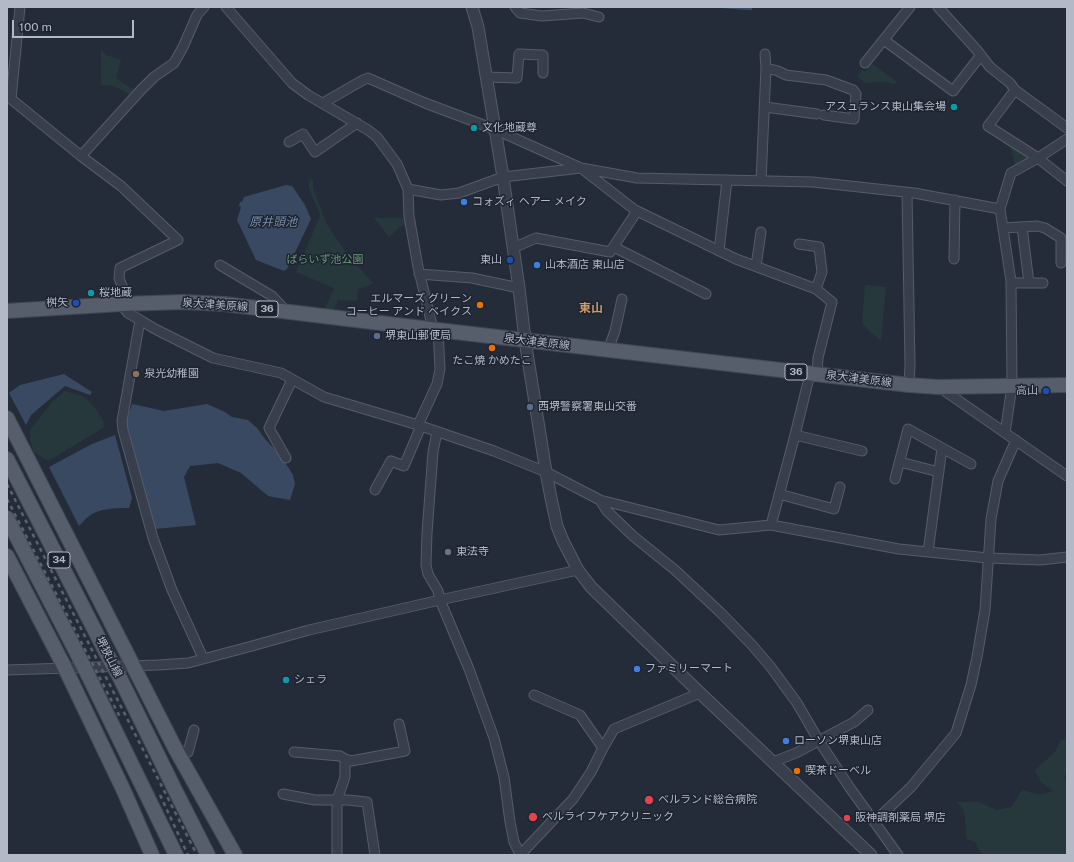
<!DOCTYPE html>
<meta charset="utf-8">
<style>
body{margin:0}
#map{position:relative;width:1074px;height:862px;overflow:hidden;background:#242c3a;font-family:"Public Sans",sans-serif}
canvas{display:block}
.frame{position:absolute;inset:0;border:8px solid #b3b9c6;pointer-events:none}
.scale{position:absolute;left:12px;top:20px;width:122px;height:18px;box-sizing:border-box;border:2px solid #b3b9c6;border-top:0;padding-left:5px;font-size:12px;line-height:14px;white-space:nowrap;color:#b3b9c6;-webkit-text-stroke:3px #1d2430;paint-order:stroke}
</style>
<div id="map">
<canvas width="1074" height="862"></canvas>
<div class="frame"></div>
<div class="scale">100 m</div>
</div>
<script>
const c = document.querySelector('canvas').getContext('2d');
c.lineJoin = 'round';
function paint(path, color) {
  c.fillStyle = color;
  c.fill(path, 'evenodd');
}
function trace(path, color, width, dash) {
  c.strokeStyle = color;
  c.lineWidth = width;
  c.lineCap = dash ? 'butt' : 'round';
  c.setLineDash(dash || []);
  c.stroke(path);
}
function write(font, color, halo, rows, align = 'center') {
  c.font = font + ' "Public Sans","Noto Sans JP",sans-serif';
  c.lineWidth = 3;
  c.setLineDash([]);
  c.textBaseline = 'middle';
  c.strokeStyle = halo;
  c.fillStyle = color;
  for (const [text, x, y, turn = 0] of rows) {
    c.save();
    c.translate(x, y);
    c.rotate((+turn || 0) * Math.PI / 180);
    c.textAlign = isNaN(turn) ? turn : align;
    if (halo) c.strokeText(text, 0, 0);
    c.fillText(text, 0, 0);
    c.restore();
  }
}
paint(new Path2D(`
 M101,50L106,55L121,60L116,78L134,90L130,95L114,86L101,85Z
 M872,64L897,82L895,84L882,82L866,83L857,77L862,70L865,72Z
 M1009,144L1028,157V161L1015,167L1012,151Z
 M309,179L313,180V188L326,223L349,257L373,283L368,286L358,289L357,301L338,300L333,312L324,310L334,288L296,272L320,216L319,212L309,189Z
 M374,218H403L406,224L400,227L389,237Z
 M865,285L886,287L881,341L862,324Z
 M65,391L82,396L92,404L103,420L104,427L95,433L48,461L34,452L30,440V430L53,401Z
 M1067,739V770L1064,778L1067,784V855H982L975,842L967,839L964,811L957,802H978L997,810L1011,807L1022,790C1035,794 1040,796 1053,791L1041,782L1035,770L1055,752L1061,740Z`), '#26383b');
paint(new Path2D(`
 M286,185L292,186L305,205L311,219L287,269L284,271L256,260L237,220L241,207L239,206L240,202H242L244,197Z
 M64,374L92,392L90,395L65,386L31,415L26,425L9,393L20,385Z
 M132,404L164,411L207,404L225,412L232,417L248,420L257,428L265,439L279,454L288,467L293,475L295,484L290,500L268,496L241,473L218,463L190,466L184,477L196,525L155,529L126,423Z
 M115,435L132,498L129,508C116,508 98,508 88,517C85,519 82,523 79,526L49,467L92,444Z`), '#3a4962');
trace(new Path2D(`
 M724,7L751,9`), '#3a4962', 2.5);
const minor = new Path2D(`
 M20,7L11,99L81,156L121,186L178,240L120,268L119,278L129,304
 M226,7L292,83L308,95L368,130L377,137L397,164L408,189L409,216L418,267L433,329
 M515,7L520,13L542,16L583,13L599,17
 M938,7L976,49L990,67L1010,83L1015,90
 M884,40L953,91L981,55
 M865,63L910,7
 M766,68L778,71L786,75L826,80L853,90L856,94L854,119L824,115
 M486,77L517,78L519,54L543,55V73
 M323,103L363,80L368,78L425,103L494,129L581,168L635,210L736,259L816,289L832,302L818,358L817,374
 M765,107L817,114
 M1067,128L1015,90L988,126L1038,158L1067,181
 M289,142L303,134L315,152L357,123
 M81,156L140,91L154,77L174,63L183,47L197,15L204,7
 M761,181L766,68L765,54
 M408,189L441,195L459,193L503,177L581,168L637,178L813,182L914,193L1000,209
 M907,193L910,365L909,385
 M1022,227L1029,283
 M1003,228L1037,226L1045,228L1061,238V263
 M799,244L819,247L822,272L816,289
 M614,247L706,294
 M513,248L536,238L610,252L637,211
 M719,251L727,180
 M954,259L955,200
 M220,265L272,296L286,311
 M756,266L761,232
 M419,274L472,278L519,288
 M1011,283H1043
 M121,304L128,313L140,320L155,329L213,358L281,373L324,397L418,425L494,451L546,472L600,500L719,530L771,525L899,549L988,558L1040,560L1067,557
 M140,320L122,421L123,430L153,538L172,590L203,658
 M608,350L615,331L622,299
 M939,387L1067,476
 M418,425L437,384L440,369L438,330
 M437,432L433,452L427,533L426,565L428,574L438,591L440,600L469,669L494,738L504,777L510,822L514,842L520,854
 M1005,433L1012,386L1011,281L1000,209L1011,173L1038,158L1067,139
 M795,435L862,451
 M286,458L269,428L292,380
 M900,462L939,472
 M895,479L908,429L971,464
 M375,490L391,461L404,466L421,426
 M779,494L834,509L840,487
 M600,500L607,511L633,536L675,570L721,613L751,644L770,666L797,703L819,741L850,788L898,855
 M771,525L795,435L810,374
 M928,552L942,448
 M7,670L158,665L188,663L252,646L309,630L440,600L578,570
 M534,695L580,715L603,748
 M176,750L188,752L194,730
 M294,752L340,756L345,759V777L337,800V855
 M345,759L351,761L405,751L399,724
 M773,762L796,753L854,722L868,710
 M283,794L315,800H347L367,802L375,855
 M874,822L911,787L956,733L971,685L977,657L985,610L991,519L998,481L1016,440
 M520,855L573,799L591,772L603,748L614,729L700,693`);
const tertiary = new Path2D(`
 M472,7L478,27L503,177L519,288L525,340L546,472L551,498L557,526L563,541L578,570L591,587L700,693L871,855`);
const primary = new Path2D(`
 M7,311L121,304L183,302L224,304L438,330L909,385L938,387L1067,385
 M7,418L176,750L235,855
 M7,459L110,660
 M7,518L81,661
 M7,556L65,668L123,789L152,855
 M118,674L176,792L208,855
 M88,675L176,855`);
trace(minor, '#565c69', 11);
trace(tertiary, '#565c69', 13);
trace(primary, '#414854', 16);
trace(minor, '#383e4b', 9);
trace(tertiary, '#383e4b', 11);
trace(primary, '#565d6b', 14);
trace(new Path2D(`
 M7,484L197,855
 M7,499L120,717
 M160,795L188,855`), '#5a6271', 2.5, [4, 4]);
const primaryBridge = new Path2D(`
 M110,660L118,674
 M81,661L88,675`);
trace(primaryBridge, '#414854', 16, []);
trace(primaryBridge, '#565d6b', 14);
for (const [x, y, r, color] of [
 [954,107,4,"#0f9aa8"],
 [474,128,4,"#0f9aa8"],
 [464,202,4,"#3f7fe0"],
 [510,260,4,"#1a4fb4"],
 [537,265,4,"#3f7fe0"],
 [91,293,4,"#0f9aa8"],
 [76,303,4,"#1a4fb4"],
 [480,305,4,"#e8710a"],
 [377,336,4,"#5c6f8a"],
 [492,348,4,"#e8710a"],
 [136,374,4,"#8d6e63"],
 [1046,391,4,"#1a4fb4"],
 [530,407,4,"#5c6f8a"],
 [448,552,4,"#6b7280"],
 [637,669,4,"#3f7fe0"],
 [286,680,4,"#0f9aa8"],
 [786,741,4,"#3f7fe0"],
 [797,771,4,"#e8710a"],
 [649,800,5,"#e0444e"],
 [533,817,5,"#e0444e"],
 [847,818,4,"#e0444e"]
]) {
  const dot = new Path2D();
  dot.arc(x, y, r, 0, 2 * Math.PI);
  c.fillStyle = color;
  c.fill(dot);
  trace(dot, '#1d2430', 1.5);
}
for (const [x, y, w] of [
 [267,309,22],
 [796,372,22],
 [59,560,22]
]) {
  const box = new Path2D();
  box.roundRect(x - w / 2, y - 8, w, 16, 3);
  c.fillStyle = '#1d2430';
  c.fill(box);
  trace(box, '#b3b9c6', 1);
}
write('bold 10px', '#b3b9c6', null, [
 ["36",267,309],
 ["36",796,372],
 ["34",59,560]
]);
write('11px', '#b3b9c6', '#1d2430', [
 ["アスュランス東山集会場",946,107,"right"],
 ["文化地蔵尊",482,128],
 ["コォズィ ヘアー メイク",472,202],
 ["東山",502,260,"right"],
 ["山本酒店 東山店",545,265],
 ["桜地蔵",99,293],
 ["エルマーズ グリーン",472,299,"right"],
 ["コーヒー アンド ベイクス",472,312,"right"],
 ["桝矢",68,303,"right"],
 ["堺東山郵便局",385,336],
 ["たこ焼 かめたこ",492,361,"center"],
 ["泉光幼稚園",144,374],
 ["高山",1038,391,"right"],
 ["西堺警察署東山交番",538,407],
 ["東法寺",456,552],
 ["ファミリーマート",645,669],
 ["シェラ",294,680],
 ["ローソン堺東山店",794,741],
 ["喫茶ドーベル",805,771],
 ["ベルランド総合病院",658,800],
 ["ベルライフケアクリニック",542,817],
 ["阪神調剤薬局 堺店",855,818]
], 'left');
write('11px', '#6b9677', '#1d2430', [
 ["ばらいず池公園",325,260]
]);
write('11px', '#b3b9c6', '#1d2430', [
 ["泉大津美原線",215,305,4],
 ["泉大津美原線",537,342,7],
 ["泉大津美原線",859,379,7],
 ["堺狭山線",109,657,63]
]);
write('italic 12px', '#7c8eac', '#1d2430', [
 ["原井頭池",273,222]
]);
write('bold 12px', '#ce9966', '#1d2430', [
 ["東山",591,308]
]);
</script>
